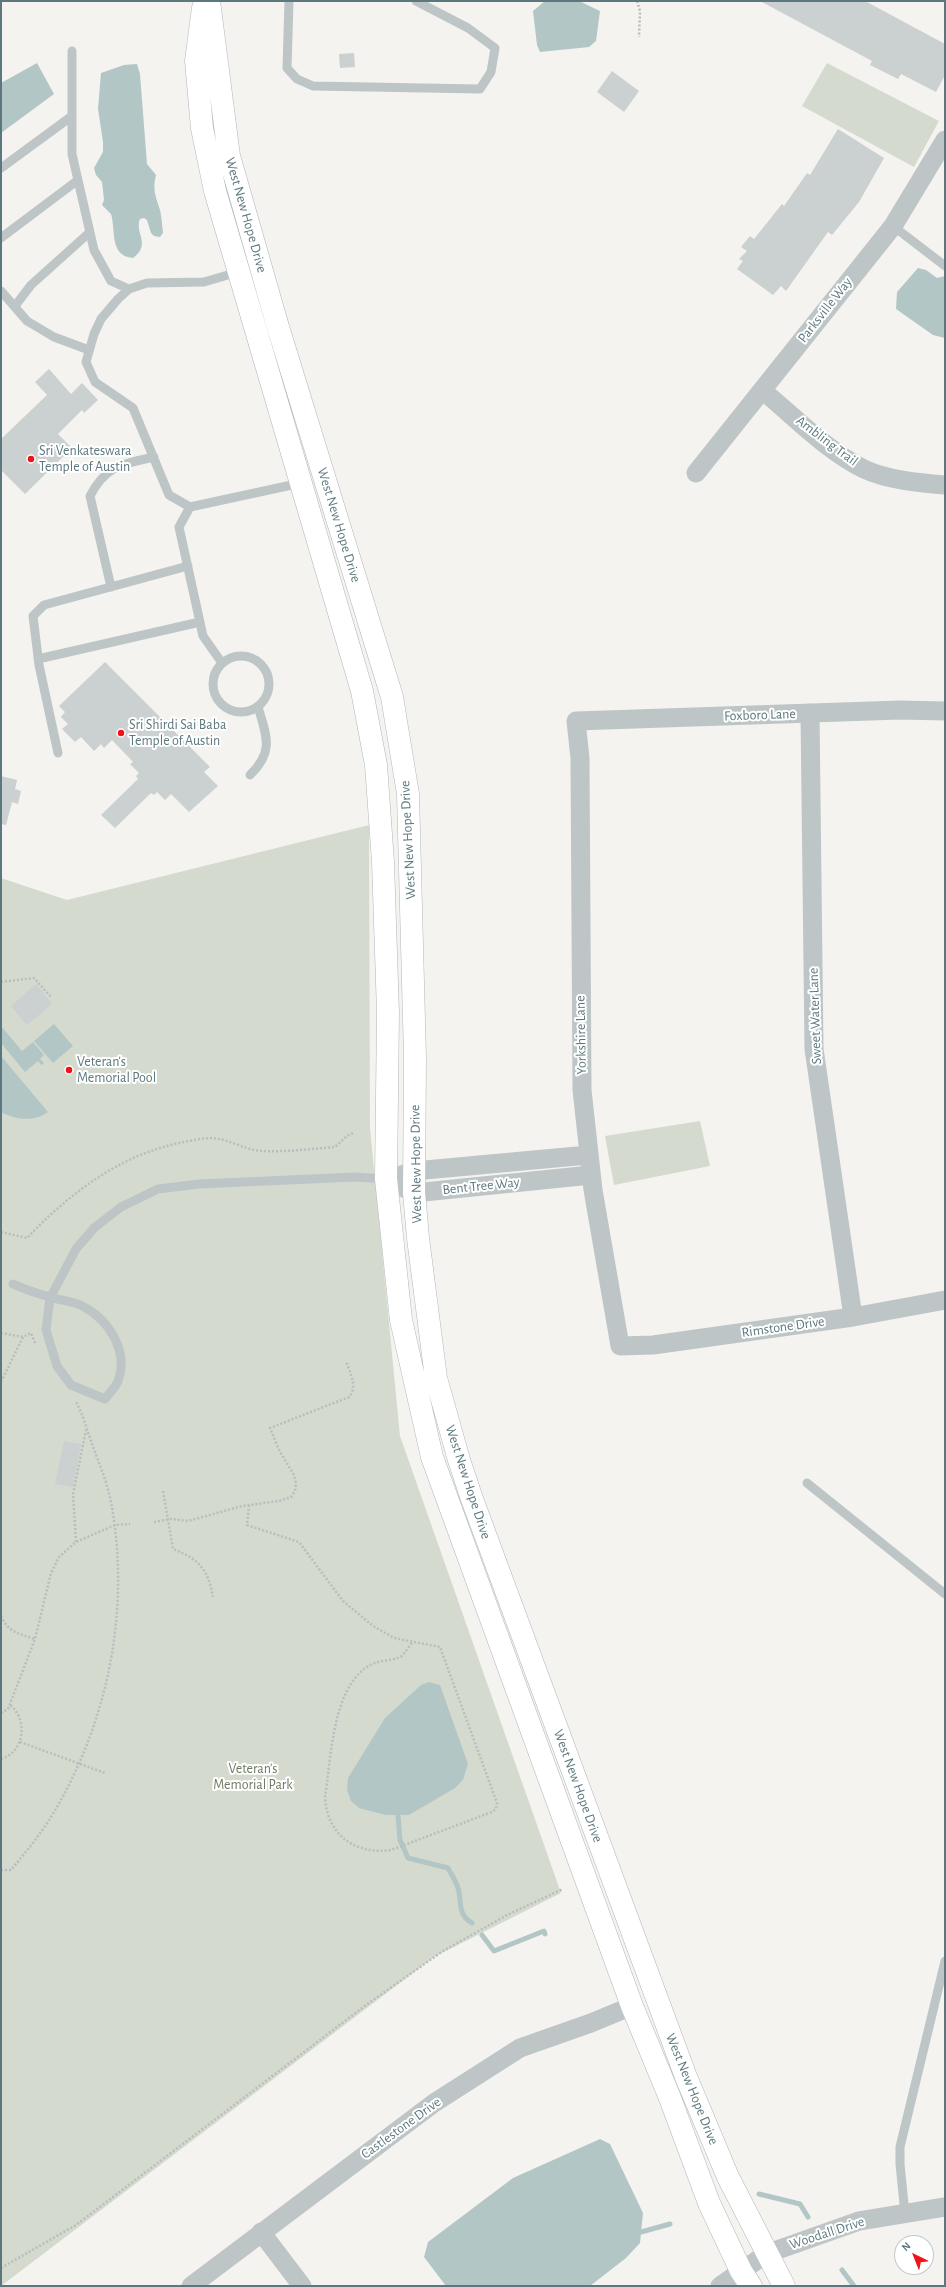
<!DOCTYPE html>
<style>
body{margin:0}
#map{position:relative;width:946px;height:2287px;overflow:hidden;background:#f5f3ef;font-family:"Alegreya Sans",sans-serif}
canvas{display:block}
.frame{position:absolute;inset:0;border:2px solid #5c787e;pointer-events:none}
.north{position:absolute;left:894px;top:2235px;width:40px;height:40px;box-sizing:border-box;background:#fff;border:1px solid #bec9cb;border-radius:50%;rotate:317deg;font-size:11px;font-weight:700;line-height:16px;text-align:center;color:#5c787e}
.north::after{content:'';display:block;margin:auto;width:14px;height:18px;background:#f2121a;clip-path:polygon(50% 0,100% 100%,50% 72%,0 100%)}
</style>
<div id="map">
<canvas width="946" height="2287"></canvas>
<div class="frame"></div>
<div class="north">N</div>
</div>
<script>
const c = document.querySelector('canvas').getContext('2d');
c.lineJoin = 'round';
function paint(path, color) {
  c.fillStyle = color;
  c.fill(path, 'evenodd');
}
function trace(path, color, width, dash) {
  c.strokeStyle = color;
  c.lineWidth = width;
  c.lineCap = dash ? 'butt' : 'round';
  c.setLineDash(dash || []);
  c.stroke(path);
}
function write(font, color, halo, rows, align = 'center') {
  c.font = font + ' "Alegreya Sans",sans-serif';
  c.lineWidth = 4;
  c.setLineDash([]);
  c.textBaseline = 'middle';
  c.strokeStyle = halo;
  c.fillStyle = color;
  for (const [text, x, y, turn = 0] of rows) {
    c.save();
    c.translate(x, y);
    c.rotate((+turn || 0) * Math.PI / 180);
    c.textAlign = isNaN(turn) ? turn : align;
    if (halo) c.strokeText(text, 0, 0);
    c.fillText(text, 0, 0);
    c.restore();
  }
}
paint(new Path2D(`
 M827,63L939,121L914,167L802,106Z
 M369,825L370,1128L400,1436L561,1893L434,1957L1,2286V878L67,900Z
 M700,1121L710,1166L614,1185L605,1136Z`), '#d5dace');
paint(new Path2D(`
 M545,1H579L600,11L596,41L589,47L540,52L537,45L533,11Z
 M37,63L54,94L1,133V83Z
 M137,64L140,74L147,164L156,175C152,190 156,197 160,210C162,218 162,226 163,233L160,237L154,236L151,233L147,220L144,218L140,219C134,233 152,244 133,258C109,256 116,230 111,214L102,205L104,200L102,182L96,175L94,168L103,152V142L98,109L101,73L124,65Z
 M918,268L926,270L937,278L945,276V338L933,335L896,309L897,292Z
 M54,1024L73,1046L53,1063L34,1041Z
 M1,1026L22,1051L33,1042L44,1055L40,1059L44,1063L41,1065L38,1061L25,1072L1,1043Z
 M1,1056L48,1112C35,1122 15,1120 1,1112Z
 M429,1682L440,1685L468,1764L463,1780L455,1788L409,1815H386L359,1808L351,1801L347,1790L348,1778L385,1718L421,1685Z
 M600,2139L610,2144L643,2213L640,2243L626,2258L590,2286H446L424,2257L428,2242L513,2178Z`), '#b2c6c6');
trace(new Path2D(`
 M398,1815L400,1840L408,1858L448,1868C451,1874 456,1881 458,1888C462,1901 457,1915 472,1923
 M482,1935L494,1951L544,1931L545,1934
 M759,2194L800,2204L808,2217
 M641,2232L670,2224
 M842,2270L854,2286`), '#b2c6c6', 5);
paint(new Path2D(`
 M760,1H865L945,44V75L936,92L901,74L898,79L870,65L872,61Z
 M354,53L355,67L340,68L339,54Z
 M612,71L639,91L624,112L597,92Z
 M838,129L884,158L859,202L832,235L828,232L786,291L781,286L773,295L737,269L743,261L739,259L747,251L741,247L750,236L754,239L782,204L784,206L807,173L810,175Z
 M49,369L71,394L82,383L98,400L84,413L82,410L58,434L72,448L25,494L1,470V439L47,395L35,382Z
 M105,662L210,767L204,772L218,786L189,812L171,794L165,800L157,792L154,795L151,793L115,828L101,815L138,779L136,776L139,773L130,764L133,762L112,740L104,748L101,744L94,751L81,737L75,742L62,729L68,724L61,717L65,712L59,706Z
 M1,776L17,780L15,789L21,791L18,804L12,802L6,825L1,824Z
 M36,984L52,1004L27,1025L11,1006Z
 M64,1441L81,1444L73,1487L55,1484Z`), '#cbd0d0');
const secondary = new Path2D(`
 M209,1L229,156L278,327L392,697L408,794L415,1058L414,1193L418,1238L436,1378L459,1460L472,1499L686,2077L728,2177L784,2286
 M203,8L196,61L202,128L215,191L362,691L376,765L383,862L388,1013L386,1179L401,1320L432,1457L632,2006L670,2098L709,2203L741,2271L751,2286`);
trace(secondary, '#aeb8ba', 23);
trace(new Path2D(`
 M637,1L640,11L639,37
 M1,982L34,978L51,997
 M1,1232L27,1238C69,1194 118,1156 179,1143C190,1141 201,1138 212,1138C229,1139 245,1150 262,1151C286,1152 311,1149 335,1147L347,1136L353,1133
 M1,1333L23,1337
 M1,1382L23,1337L31,1333L36,1345
 M163,1491L173,1549C199,1559 208,1569 213,1597
 M249,1505L247,1525L299,1542L343,1601L373,1626L394,1638L440,1647L497,1803L496,1809L492,1812L391,1850C355,1855 327,1835 325,1797C331,1760 332,1690 367,1667C378,1659 391,1662 402,1656L412,1643
 M154,1522L171,1519L188,1521L242,1506L279,1501L291,1497L295,1491L296,1483L294,1475L279,1450L270,1428L349,1397C358,1387 350,1373 346,1361
 M76,1542L73,1494L86,1430
 M1,1616C8,1632 19,1634 35,1639
 M1,1713L8,1709L35,1639L51,1573L59,1557L76,1542L115,1525L130,1524
 M20,1742L105,1773
 M1,1759C25,1752 28,1719 10,1705
 M1,1870H11C25,1853 40,1835 51,1817C108,1724 131,1609 111,1502C107,1482 99,1463 92,1444C87,1430 83,1414 76,1402
 M1,2268L76,2225L366,2005L443,1951L507,1915L563,1889`), '#b8bdbe', 2.5, [2, 2]);
trace(new Path2D(`
 M289,1L287,68L297,79L313,86L480,89L491,72L495,48L468,28L416,1
 M72,51V154L94,250L111,281L129,289
 M1,168L72,116
 M893,226L945,266
 M1,238L78,180
 M238,272L204,282L147,283L129,289L118,299L101,319L94,334L86,362L95,382L133,408L169,495L190,507L301,483
 M1,291L27,321L54,337L89,350
 M15,306L31,285L90,232
 M190,507L179,527L203,636L222,663
 M111,587L90,496C106,465 123,464 154,457
 M213 684a28 28 0 1 1 56 0a28 28 0 1 1-56 0Z
 M38,659L200,622
 M58,753L39,665L33,616L44,605L188,566
 M250,775C274,752 267,737 258,707
 M13,1284C28,1291 42,1295 57,1299C65,1301 76,1302 84,1307C109,1320 129,1352 118,1381C116,1387 109,1393 105,1399L71,1385L57,1366L46,1330L50,1298L76,1249L94,1228L121,1207L158,1189L199,1184L355,1177L386,1179
 M807,1483L945,1594
 M905,2214L900,2164V2147L945,1961`), '#bec5c7', 9);
trace(new Path2D(`
 M763,391C795,417 827,451 864,469C887,480 920,483 945,485
 M696,473L893,226L945,140
 M945,711L900,710L576,721L580,758L582,1090L593,1190L620,1346L653,1345L853,1317L945,1300
 M810,713L814,1049L853,1317
 M401,1175L414,1171L588,1155
 M386,1179L414,1193L591,1175
 M261,2232L302,2286
 M191,2286L434,2103L520,2048L591,2023L632,2006
 M720,2286L766,2254L859,2221L945,2207`), '#bec5c7', 19);
trace(secondary, '#fff', 22);
for (const [x, y, r, color] of [
 [31,459,4,"#f2121a"],
 [121,733,4,"#f2121a"],
 [69,1070,4,"#f2121a"]
]) {
  const dot = new Path2D();
  dot.arc(x, y, r, 0, 2 * Math.PI);
  c.fillStyle = color;
  c.fill(dot);
  trace(dot, '#fff', 1.5);
}
write('14px', '#5c787e', '#fff', [
 ["West New Hope Drive",246,215,74],
 ["Parksville Way",825,310,-52],
 ["Ambling Trail",827,441,37],
 ["West New Hope Drive",339,525,73],
 ["Foxboro Lane",760,715,-2],
 ["West New Hope Drive",408,840,-93],
 ["Sweet Water Lane",815,1016,-92],
 ["Yorkshire Lane",581,1035,-91],
 ["West New Hope Drive",416,1164,-91],
 ["Bent Tree Way",481,1186,-6],
 ["Rimstone Drive",783,1327,-8],
 ["West New Hope Drive",468,1482,72],
 ["West New Hope Drive",578,1786,70],
 ["West New Hope Drive",692,2089,68],
 ["Castlestone Drive",401,2128,-36],
 ["Woodall Drive",827,2233,-18]
]);
write('14px', '#5c787e', '#fff', [
 ["Sri Venkateswara",39,451],
 ["Temple of Austin",39,467],
 ["Sri Shirdi Sai Baba",129,725],
 ["Temple of Austin",129,741],
 ["Veteran's",77,1062],
 ["Memorial Pool",77,1078]
], 'left');
write('14px', '#6c7a60', '#fff', [
 ["Veteran's",253,1769],
 ["Memorial Park",253,1785]
]);
</script>
